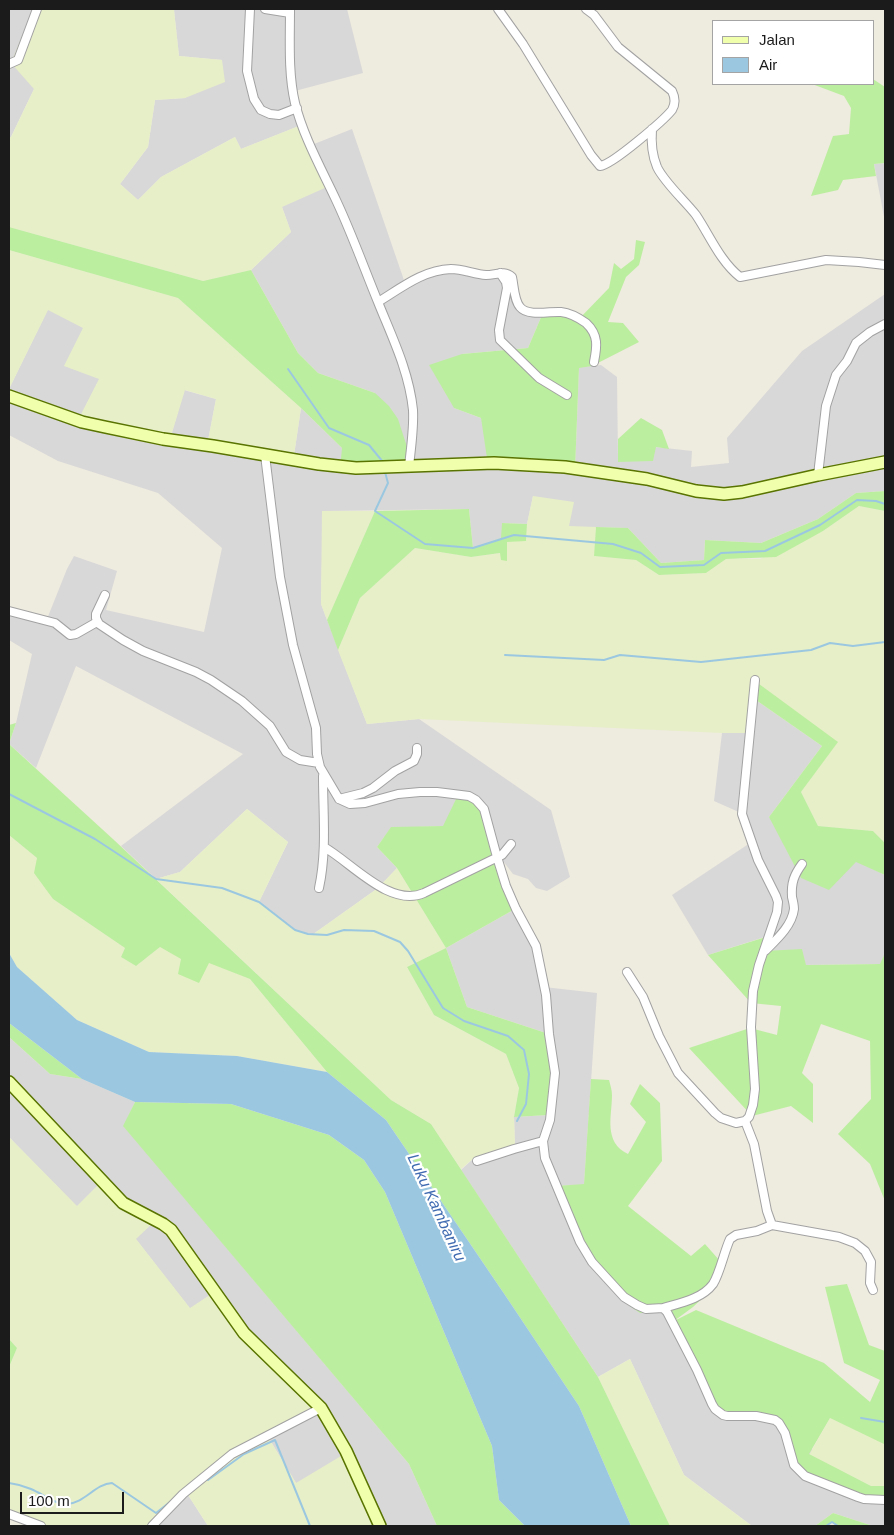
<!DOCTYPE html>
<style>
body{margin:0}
#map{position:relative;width:894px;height:1535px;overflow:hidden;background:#eeebdf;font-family:Arial,sans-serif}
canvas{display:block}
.frame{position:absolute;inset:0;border:10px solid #1b1b1b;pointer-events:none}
.legend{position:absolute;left:712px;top:20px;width:162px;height:65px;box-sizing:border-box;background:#fff;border:1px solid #a4a4a4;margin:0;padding:6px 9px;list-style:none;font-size:15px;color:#1b1b1b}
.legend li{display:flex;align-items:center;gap:10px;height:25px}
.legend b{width:25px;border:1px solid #a4a4a4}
.scale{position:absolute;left:20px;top:1492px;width:104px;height:22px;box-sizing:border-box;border:2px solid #1b1b1b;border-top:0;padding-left:6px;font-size:15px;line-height:18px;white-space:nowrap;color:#1b1b1b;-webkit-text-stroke:4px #fff;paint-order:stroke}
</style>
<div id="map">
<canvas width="894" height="1535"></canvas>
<div class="frame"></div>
<ul class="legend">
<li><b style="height:6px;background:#f0ffac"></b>Jalan</li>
<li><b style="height:14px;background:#9bc8e0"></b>Air</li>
</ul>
<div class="scale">100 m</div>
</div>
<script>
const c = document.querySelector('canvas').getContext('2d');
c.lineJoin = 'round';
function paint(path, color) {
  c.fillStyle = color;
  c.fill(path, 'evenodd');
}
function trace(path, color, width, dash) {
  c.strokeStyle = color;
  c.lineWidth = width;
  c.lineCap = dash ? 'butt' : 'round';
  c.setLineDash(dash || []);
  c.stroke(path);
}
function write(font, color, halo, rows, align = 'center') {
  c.font = font + ' Arial,sans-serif';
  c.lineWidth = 4.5;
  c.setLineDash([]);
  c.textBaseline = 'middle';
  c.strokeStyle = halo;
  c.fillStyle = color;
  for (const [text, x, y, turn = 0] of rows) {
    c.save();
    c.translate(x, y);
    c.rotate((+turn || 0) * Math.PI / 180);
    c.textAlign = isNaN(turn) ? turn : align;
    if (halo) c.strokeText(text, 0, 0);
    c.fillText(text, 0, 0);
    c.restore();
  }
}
paint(new Path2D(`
 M9,9H34V89L11,137L9,138Z
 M185,9H347L363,73L291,92V105L299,126L241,149L235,137L161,177L138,200L120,184L148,147L155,100L185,98L222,60L179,56L174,10H185Z
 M352,129L406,286L424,276L457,271L500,275L509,281L516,310L542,315L528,348L462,354L454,408L481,418L575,470L579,367L601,365L617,377L618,462L656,447L692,451L691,467L729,463L727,438L802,351L885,294V491L856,493L818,519L761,543L705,540L704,560L661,563L628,528L569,527L533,496L527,524L502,523V538L473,548L469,509L323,511L321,604L367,724L419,719L551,810L570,877L547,891L536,888L528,879L513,874L503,861L495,858L443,826L391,828L377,847L397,868L378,888L312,935L295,930L259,902L288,842L247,809L180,872L156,879L121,846L243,754L76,666L36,768L9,744L16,723L32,654L9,640V606L45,624L67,569L74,556L117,571L106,610L204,632L222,548L158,493L58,461L9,435V389L48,309L84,328L100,379L75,427L134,440L168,446L184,390L216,399L206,451L262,460L293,462L301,408L342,448L375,393L318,373L298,353L251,270L291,232L282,207L309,146Z
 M885,163V222L874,164Z
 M753,698L822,746L769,817L885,875V953L881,964L806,965L763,951L768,936L708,955L672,895L750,843L741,813L714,801L722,733H749Z
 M515,909L535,949L544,987L597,993L584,1185L556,1186L661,1309L748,1419L767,1420L777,1424L885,1502V1526H873L833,1513L815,1526H752L684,1475L630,1359L598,1377L461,1170L475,1157L515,1145L514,1117L548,1115L549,1034L467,1007L446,948Z
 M9,1037L50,1074L82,1079L135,1102L124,1126L409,1464L437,1526H379L296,1483L268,1437L213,1293L190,1309L135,1238L155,1221L77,1207L9,1137Z
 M188,1495L208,1526H155Z`), '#d9d8d8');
paint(new Path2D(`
 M33,9H185V10H174L179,56L222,60L225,82L185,98L155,100L148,147L120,184L138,200L161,177L235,137L241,149L299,126L327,187L282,207L291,232L251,270L203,281L9,227V138L11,137L34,89L11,63Z
 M9,250L178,298L301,408L293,462L262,460L206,451L216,399L185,390L168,446L134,440L75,426L99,379L64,366L83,328L48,310L9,389Z
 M533,496L574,502L569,526L596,527L595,556L636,560L659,575L706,573L726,559H760L823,531L859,506L885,511V843L873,831L818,826L801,792L837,742L755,682L749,733H722L419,719L367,724L338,650L360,598L415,548L471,557L501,553L507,541H526L527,524Z
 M322,511H375L327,620L321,604Z
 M247,809L288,842L259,902L295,930L312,935L378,888L397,868L446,948L407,967L434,1015L506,1054L519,1088L514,1117L515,1145L475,1157L461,1169L431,1124L391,1100L156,879L180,872Z
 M9,835L37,858L53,899L125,948L121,957L136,966L160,947L182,959L199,982L209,962L250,979L327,1072L237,1056L149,1052L77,1020L17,967L9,953Z
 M9,1137L77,1206L100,1183L155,1221L136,1239L190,1308L213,1293L319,1408L268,1437L296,1483L346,1453L379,1526H208L188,1495L155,1526H46L34,1519L9,1511V1367L17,1348L9,1339Z
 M630,1359L684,1475L752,1526H670L598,1377Z
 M830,1418L884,1443L885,1442V1486H871L809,1455Z`), '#e7efc8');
paint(new Path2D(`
 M873,79L885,87V163L874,164L876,176L843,180L838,190L811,196L833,136L849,134L851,108L844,96L812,84H873Z
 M9,227L203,281L251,270L298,353L318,373L375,393L389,406L398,419L409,453L408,467L340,469L342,448L301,408L178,298L9,250Z
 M636,240L645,242L639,265L626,277L608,322L623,323L639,342L592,366L579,368L575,470L488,465L481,418L454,408L429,365L462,354L528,348L542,315L564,314L577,321L609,288L614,263L621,269L634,259Z
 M641,418L662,430L669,449L656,447L653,461L618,462V439Z
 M885,491V511L859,506L823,531L776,557L726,559L706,573L659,575L636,560L594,556L596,527L628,528L661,563L704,560L705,540L761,543L818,519L856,493Z
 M469,509L473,548L501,538L502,523L527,524L526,541L507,542V561L501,560L500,553L471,557L415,548L360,598L338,650L327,620L375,511Z
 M755,681L838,742L801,792L818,826L873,831L885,843V875L856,862L829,890L801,878L769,817L822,746L753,698Z
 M16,723L9,744L114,840L391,1100L431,1124L598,1377L670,1526H631L579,1406L507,1298L386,1120L327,1072L250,979L209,963L199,983L178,974L181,959L160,947L136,966L121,957L125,948L53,899L34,873L37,858L9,835V725Z
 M458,795L468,797L483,811L515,909L446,948L467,1007L549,1034L553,1074L548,1115L514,1117L519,1088L506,1054L434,1015L407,967L446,948L397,868L377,847L391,827L443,826Z
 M769,936L764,951L802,949L806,965L880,964L885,953V1201L870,1164L838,1134L871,1099L870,1041L821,1024L802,1073L813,1084V1123L791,1106L752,1116L689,1048L750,1028L777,1035L781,1006L751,1003L708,955Z
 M9,1023L82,1079L50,1074L9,1037Z
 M591,1079L609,1080C610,1084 612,1090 612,1095C612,1116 603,1142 628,1154L646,1122L630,1104L640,1084L660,1103L662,1161L628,1206L691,1256L705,1244L720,1261L708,1293L693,1307L674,1321L696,1310L824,1363L870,1402L880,1380L844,1363L825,1287L847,1284L869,1345L885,1351V1442L884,1444L830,1418L809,1454L871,1486H885V1502H875L800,1474C795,1462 786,1433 777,1425C771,1419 760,1419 751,1419C740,1419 731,1421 721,1418L661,1309L647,1313H640L624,1302L588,1261L556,1186L584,1184Z
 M135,1102L231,1104L329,1135L364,1160L385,1192L492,1446L499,1500L525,1526H437L409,1464L123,1126Z
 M9,1339L17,1348L9,1367Z
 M833,1513L873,1526H838L832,1522L826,1526H815Z`), '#bcee9f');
paint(new Path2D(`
 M9,953L17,967L77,1020L149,1052L237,1056L327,1072L386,1120L507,1298L579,1406L631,1526H525L499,1500L492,1446L385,1192L364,1160L329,1135L231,1104L135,1102L82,1079L9,1023Z`), '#9bc8e0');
trace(new Path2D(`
 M288,369L329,428L369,445L383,462
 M385,472L388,483L375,511L425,544L473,548L514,535L613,544L641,553L660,567L704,565L721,553L765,551L820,525L857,500L876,501L885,504
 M505,655L604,660L620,655L701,662L811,650L830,643L853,646L885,642
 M9,794L95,839L156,879L222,888L259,902L295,930L308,934L327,935L344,930L374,931L400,942L408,951L443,1008L464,1021L508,1036L524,1050L529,1074L526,1104L517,1121
 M861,1418L885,1422
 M207,1478L208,1480L244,1454L275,1440L310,1526
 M9,1483C17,1484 24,1486 31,1489C43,1494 54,1504 67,1504C85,1503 95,1484 112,1483L156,1513L170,1502
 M826,1526L832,1522L838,1526`), '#9bc8e0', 2);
const street = new Path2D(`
 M250,9L247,71L254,99L261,110L270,114L279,115L297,108
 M265,9L290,13
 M290,9C290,40 288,73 295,103C303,136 322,170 336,200C352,234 364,268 378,302C392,337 409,371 413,410C414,428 411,448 409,466
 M498,9L523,44L591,155L600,166C612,165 664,120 672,110C676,103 675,97 672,91L618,47L594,15L586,9
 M9,64L18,60L37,9
 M652,129C651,142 652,155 657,167C664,182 685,201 696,215C710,236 720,261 740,277L826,260L859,262L885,265
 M500,273L506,282L507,288L499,330L500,340L539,378L567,395
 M378,302C401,288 423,270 451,269C463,269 474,274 486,275C496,275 504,270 512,277C514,286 514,300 520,307C528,317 551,311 561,312C570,313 579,318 586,323C599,335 597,347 594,362
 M265,455L280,577L293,645L316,728L317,754L320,767L339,799L350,804L365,803L398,794L420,792H437L469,796L476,800L484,809L497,857L506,886L516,909L536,946L546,995L549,1034L555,1073L550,1120L543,1141L545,1158L580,1242L592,1262L624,1297L637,1305L646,1309L663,1308L667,1312L697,1370L712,1404L715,1409L723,1415L727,1416H756L775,1420L779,1423L785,1433L794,1465L805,1476L858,1497L864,1499L885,1500
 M818,475L826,406L836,375L847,361L856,343L870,332L885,324
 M105,595L96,614V618L99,624L123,640L143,651L196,672L211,680L242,701L270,726L286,752L300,760L319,763
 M9,611L55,623L70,635L76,634L97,622
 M339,799L363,793L373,788L395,771L414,761L417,754V748
 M324,847C352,863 390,908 424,893L502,855L511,844
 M319,888C327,851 323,814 323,776
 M765,951C776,940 792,926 794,909C794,905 793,901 792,897C791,883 794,875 802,864
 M627,972L643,997L659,1036L678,1073L715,1113L721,1118L736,1123L745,1121L749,1117L753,1105L755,1089L751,1027L753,991L759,965L777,912L778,902L776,896L758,860L742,814L755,680
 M745,1121L754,1144L767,1211L772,1225
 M477,1161L514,1149L543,1141
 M663,1308C680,1303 702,1299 713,1284C720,1273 724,1252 730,1239L736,1235L757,1231L772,1225L839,1237L855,1243L865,1251L871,1262L870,1283L873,1290
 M9,1514L41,1526
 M152,1526L183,1494L232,1454L321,1408`);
const secondary = new Path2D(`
 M9,396L82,422L105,427L163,439L213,446L319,464L356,468L494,463L565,467L647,479L696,491L724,494L742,492L818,475L885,462
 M9,1082L123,1203L163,1224L171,1230L244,1333L321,1408L346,1451L380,1526`);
trace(street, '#a2a2a2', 10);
trace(secondary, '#597400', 14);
trace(street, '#fff', 8);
trace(secondary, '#f0ffac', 11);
write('italic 16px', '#406bb1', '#fff', [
 ["Luku Kambaniru",436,1208,65]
]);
</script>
